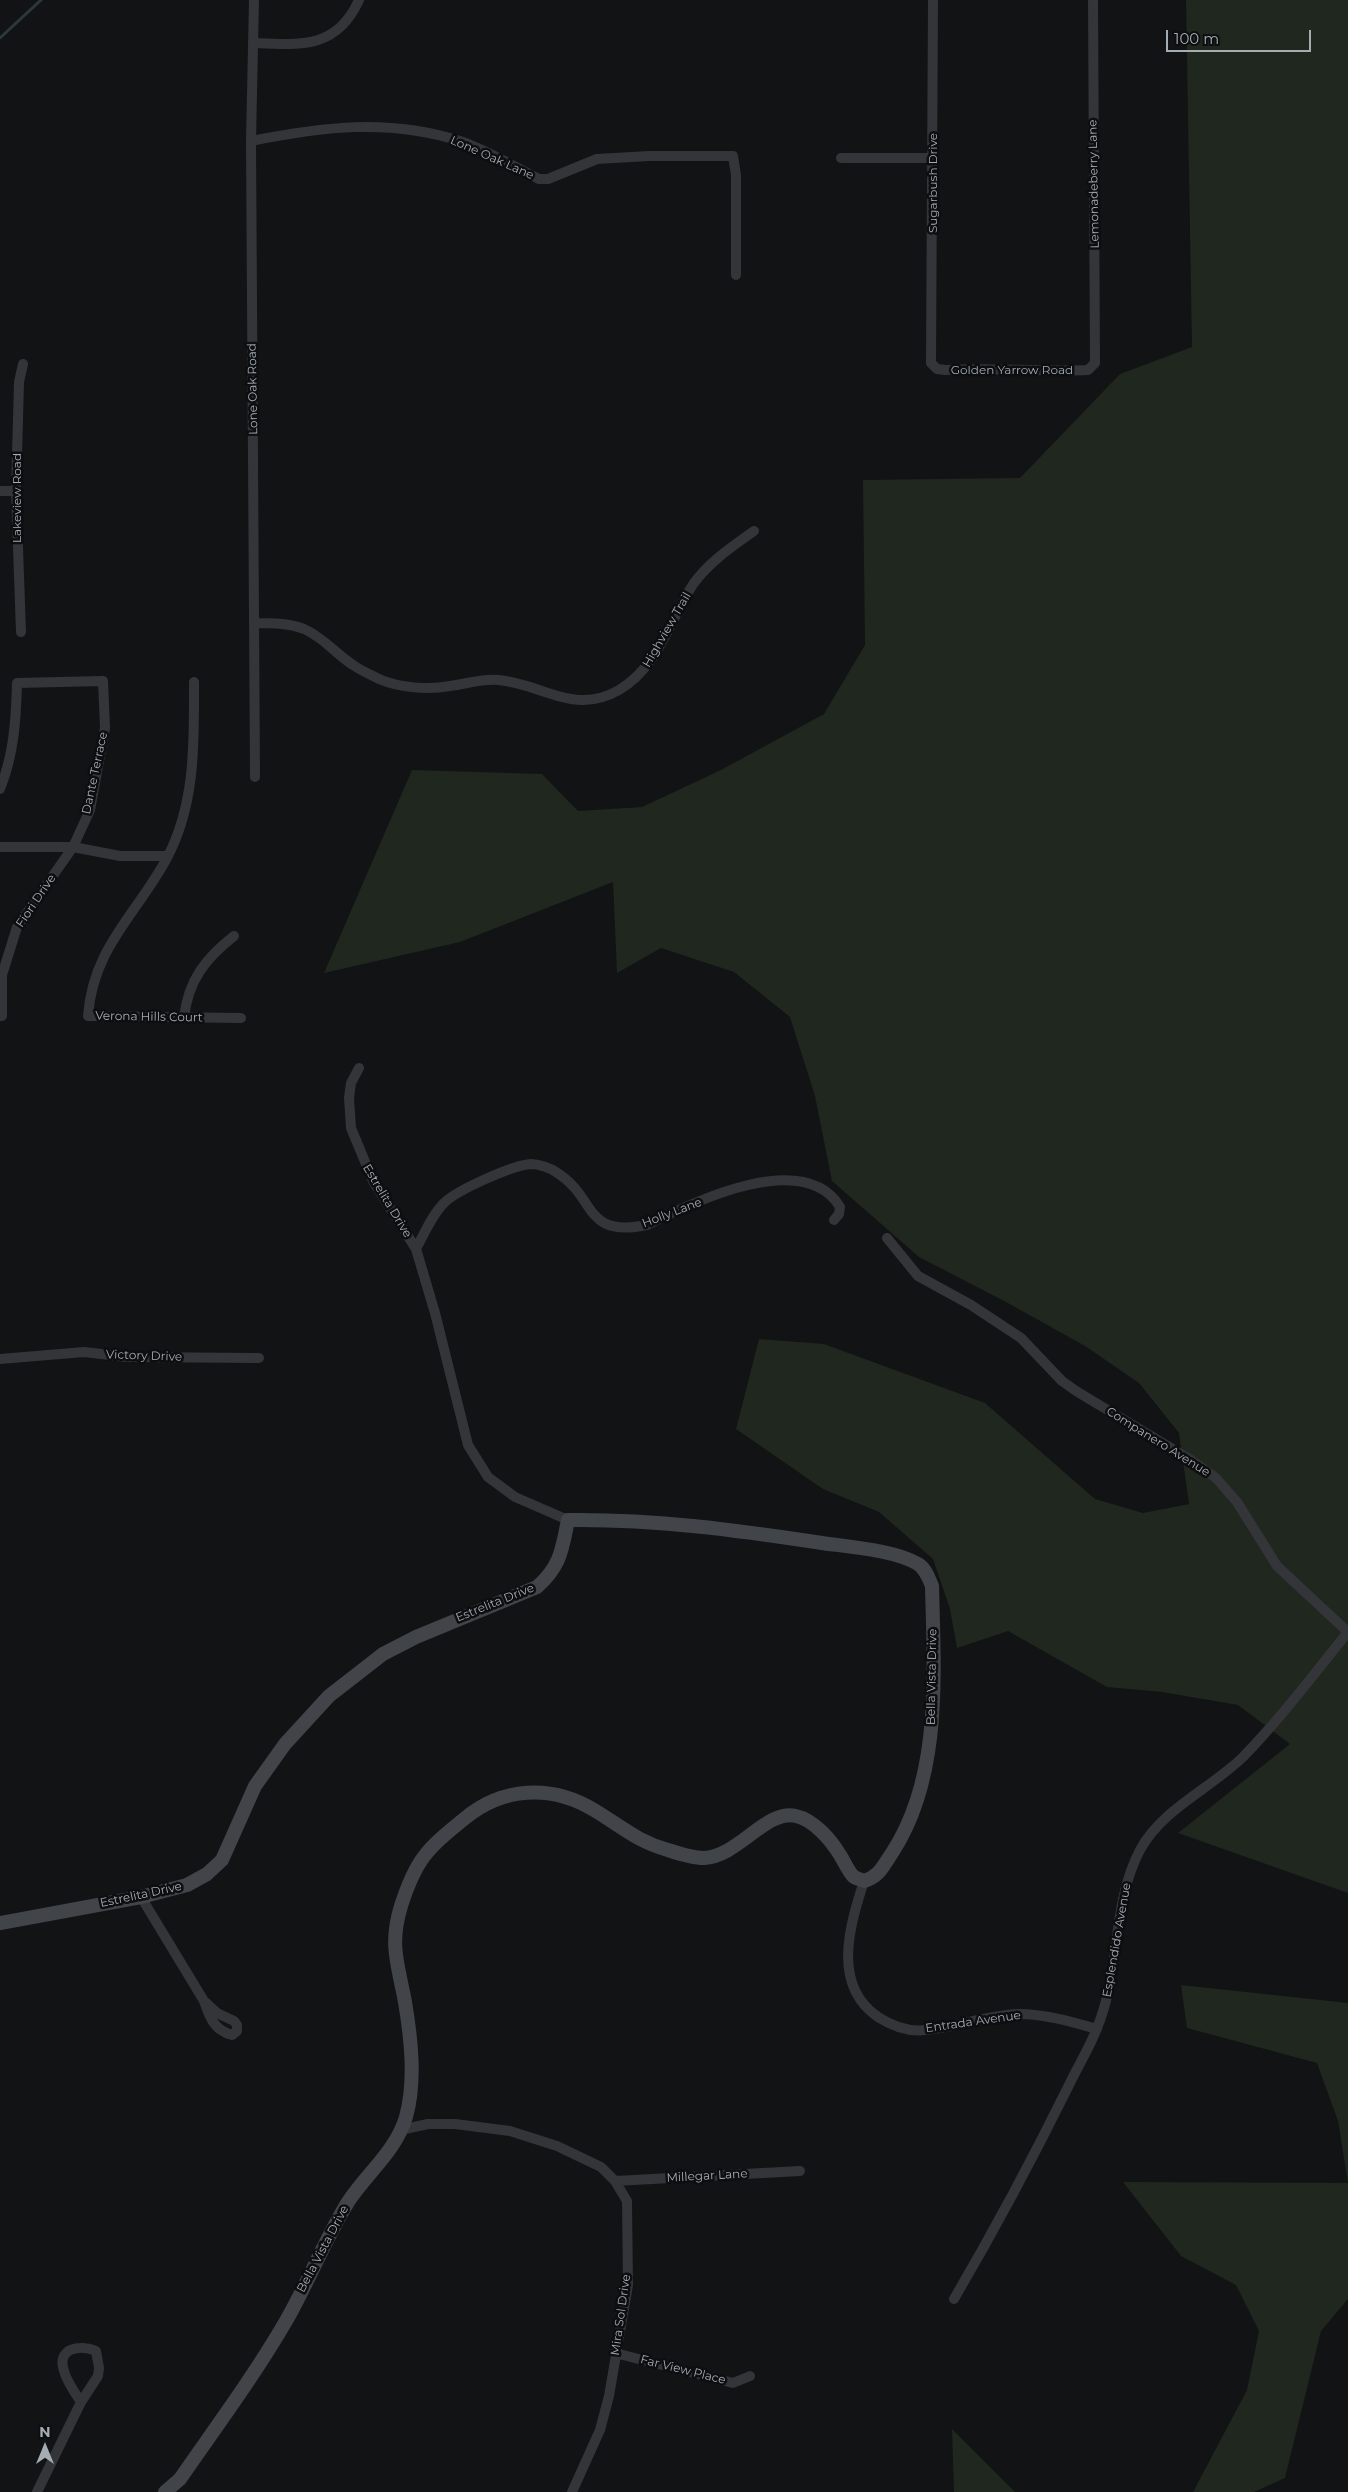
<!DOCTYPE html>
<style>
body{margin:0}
#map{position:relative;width:1348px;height:2492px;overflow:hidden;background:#121314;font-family:Montserrat,sans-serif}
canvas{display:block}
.north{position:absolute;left:20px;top:2422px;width:50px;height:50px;-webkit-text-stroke:4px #0d0e0f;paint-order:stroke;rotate:0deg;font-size:14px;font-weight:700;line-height:20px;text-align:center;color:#a4acb4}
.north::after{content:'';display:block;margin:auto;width:18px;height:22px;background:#a4acb4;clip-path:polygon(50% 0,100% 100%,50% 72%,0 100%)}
.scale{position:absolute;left:1166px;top:30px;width:145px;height:22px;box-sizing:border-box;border:2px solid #a4acb4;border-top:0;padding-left:6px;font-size:15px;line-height:18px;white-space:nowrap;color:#a4acb4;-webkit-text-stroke:4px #0d0e0f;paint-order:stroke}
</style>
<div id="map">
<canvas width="1348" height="2492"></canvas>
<div class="north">N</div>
<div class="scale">100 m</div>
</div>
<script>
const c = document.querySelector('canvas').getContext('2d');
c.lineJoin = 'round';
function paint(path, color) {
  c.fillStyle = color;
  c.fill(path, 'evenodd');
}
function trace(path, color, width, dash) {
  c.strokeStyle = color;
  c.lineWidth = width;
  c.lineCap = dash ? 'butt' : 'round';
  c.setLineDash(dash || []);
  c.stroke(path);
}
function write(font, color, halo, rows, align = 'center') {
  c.font = font + ' Montserrat,sans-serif';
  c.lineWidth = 5;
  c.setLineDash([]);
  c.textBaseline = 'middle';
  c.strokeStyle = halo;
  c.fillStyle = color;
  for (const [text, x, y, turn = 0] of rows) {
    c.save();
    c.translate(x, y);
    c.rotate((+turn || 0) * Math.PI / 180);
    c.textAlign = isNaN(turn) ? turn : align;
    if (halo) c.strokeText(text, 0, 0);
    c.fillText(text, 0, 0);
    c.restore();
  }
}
paint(new Path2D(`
 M1186,0H1348V1893L1178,1833L1290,1744L1238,1705L1162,1692L1107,1687L1008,1631L957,1648L950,1609L933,1559L879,1512L823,1489L736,1429L759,1339L824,1344L985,1403L1095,1499L1143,1513L1189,1504L1179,1433L1139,1383L1085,1346L1006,1302L919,1257L832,1181L815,1096L790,1017L734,972L661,948L617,973L613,882L460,942L324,973L412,770L542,774L578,811L642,807L721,770L824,714L865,645L863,480L1020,478L1120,374L1192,347Z
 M1181,1985L1348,2003V2299L1321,2331L1285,2478L1254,2492H1193L1247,2390L1259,2331L1236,2285L1181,2256L1123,2182L1348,2183L1338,2121L1317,2063L1187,2028Z
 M952,2429L1015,2492H954Z`), '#1f271f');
trace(new Path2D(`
 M0,38L41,0`), '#2c383c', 3);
trace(new Path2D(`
 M254,0L251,141L255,777
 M933,0L931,363L937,369L945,370C993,367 1040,372 1088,370L1095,363L1093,0
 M253,43C301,45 337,49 359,0
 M251,141C322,127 388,118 460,141C487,150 513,166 539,179H548L597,159L649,156H733L736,175V275
 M841,158H933
 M0,491H16
 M255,623C272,623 288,623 304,629C323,637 336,654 353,665C360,670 371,675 379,679C400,688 428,690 450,686C467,684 482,678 499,680C543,684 574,716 619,690C659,667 670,618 694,583C710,561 733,546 754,531
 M21,632L16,491L19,382L23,364
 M194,682C194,742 196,803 167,858C137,914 93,947 88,1016L241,1018
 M0,789C14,754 16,720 17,683L103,681L105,728L90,810L73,847L17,927L2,975V1016H0
 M0,847H73L120,856H168
 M184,1018C188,980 206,958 234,936
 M359,1068L351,1083L349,1098L351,1128L373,1181L416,1249L435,1313L468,1445L488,1477L515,1497L568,1520
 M887,1238L918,1276L971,1305L1021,1338L1062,1381L1076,1391L1191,1460L1216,1478L1237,1502L1277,1566L1348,1632
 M416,1249C424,1234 432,1215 444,1203C457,1190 513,1165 531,1164C539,1164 550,1168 556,1172C598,1198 582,1238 647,1225C693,1202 804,1148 840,1207L839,1214L834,1220
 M0,1359L84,1352L127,1357L259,1358
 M864,1881C850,1925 831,1985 878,2017C892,2026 908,2032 925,2030C957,2027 987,2015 1019,2014C1045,2014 1072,2022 1097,2029
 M141,1897L204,2001L217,2013L234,2021L237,2025V2031L232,2035C214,2030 210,2018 204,2001
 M400,2130L428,2124H455L510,2131L557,2146L601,2167L615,2181L627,2201L628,2285L609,2396L600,2430L572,2492
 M615,2181L800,2171
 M954,2299C995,2229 1033,2158 1069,2085C1078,2066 1090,2047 1097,2028C1121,1971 1111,1905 1140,1850C1162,1809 1210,1789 1243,1757C1281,1718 1314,1674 1348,1632
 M615,2353L733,2383L750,2376
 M37,2492L81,2402L98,2376L99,2368L96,2351C80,2344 56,2348 64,2371C67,2382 75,2393 81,2402`), '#333539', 10);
trace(new Path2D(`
 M0,1923L141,1897L187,1885L207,1874L222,1860L255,1786L285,1744L329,1696L383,1654L416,1637L537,1587C561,1566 562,1549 568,1520C655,1519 736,1530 822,1543C850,1547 894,1550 918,1564C926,1569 929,1579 932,1586C934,1673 942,1777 892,1853C883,1866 880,1876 864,1881C861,1879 856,1879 853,1876C848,1871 844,1861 840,1855C831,1840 814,1820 796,1816C766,1809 739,1856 704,1858C692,1858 680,1854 668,1850C636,1841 621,1826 594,1810C551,1784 502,1787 464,1819C427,1849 416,1859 401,1906C389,1945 398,1964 405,2002C411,2038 416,2081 406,2117C396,2151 367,2173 348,2202C324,2241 308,2283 286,2321C254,2376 216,2427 180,2479L165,2492`), '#414549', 14);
write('12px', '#a4acb4', '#0d0e0f', [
 ["Lone Oak Lane",492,158,24],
 ["Sugarbush Drive",933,183,-90],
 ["Lemonadeberry Lane",1094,184,-91],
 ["Golden Yarrow Road",1012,370],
 ["Lone Oak Road",253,389,-91],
 ["Lakeview Road",17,498,-90],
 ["Highview Trail",667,630,-60],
 ["Dante Terrace",95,773,-78],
 ["Fiori Drive",36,901,-56],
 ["Verona Hills Court",149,1017,1],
 ["Estrelita Drive",387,1201,59],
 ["Holly Lane",672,1213,-21],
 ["Victory Drive",144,1356,2],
 ["Companero Avenue",1158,1442,32],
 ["Estrelita Drive",495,1603,-22],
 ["Bella Vista Drive",932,1677,-89],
 ["Estrelita Drive",141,1895,-12],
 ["Esplendido Avenue",1117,1940,-80],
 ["Entrada Avenue",973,2022,-8],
 ["Millegar Lane",707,2176,-3],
 ["Bella Vista Drive",323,2249,-62],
 ["Mira Sol Drive",621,2315,-82],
 ["Far View Place",683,2370,14]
]);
</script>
